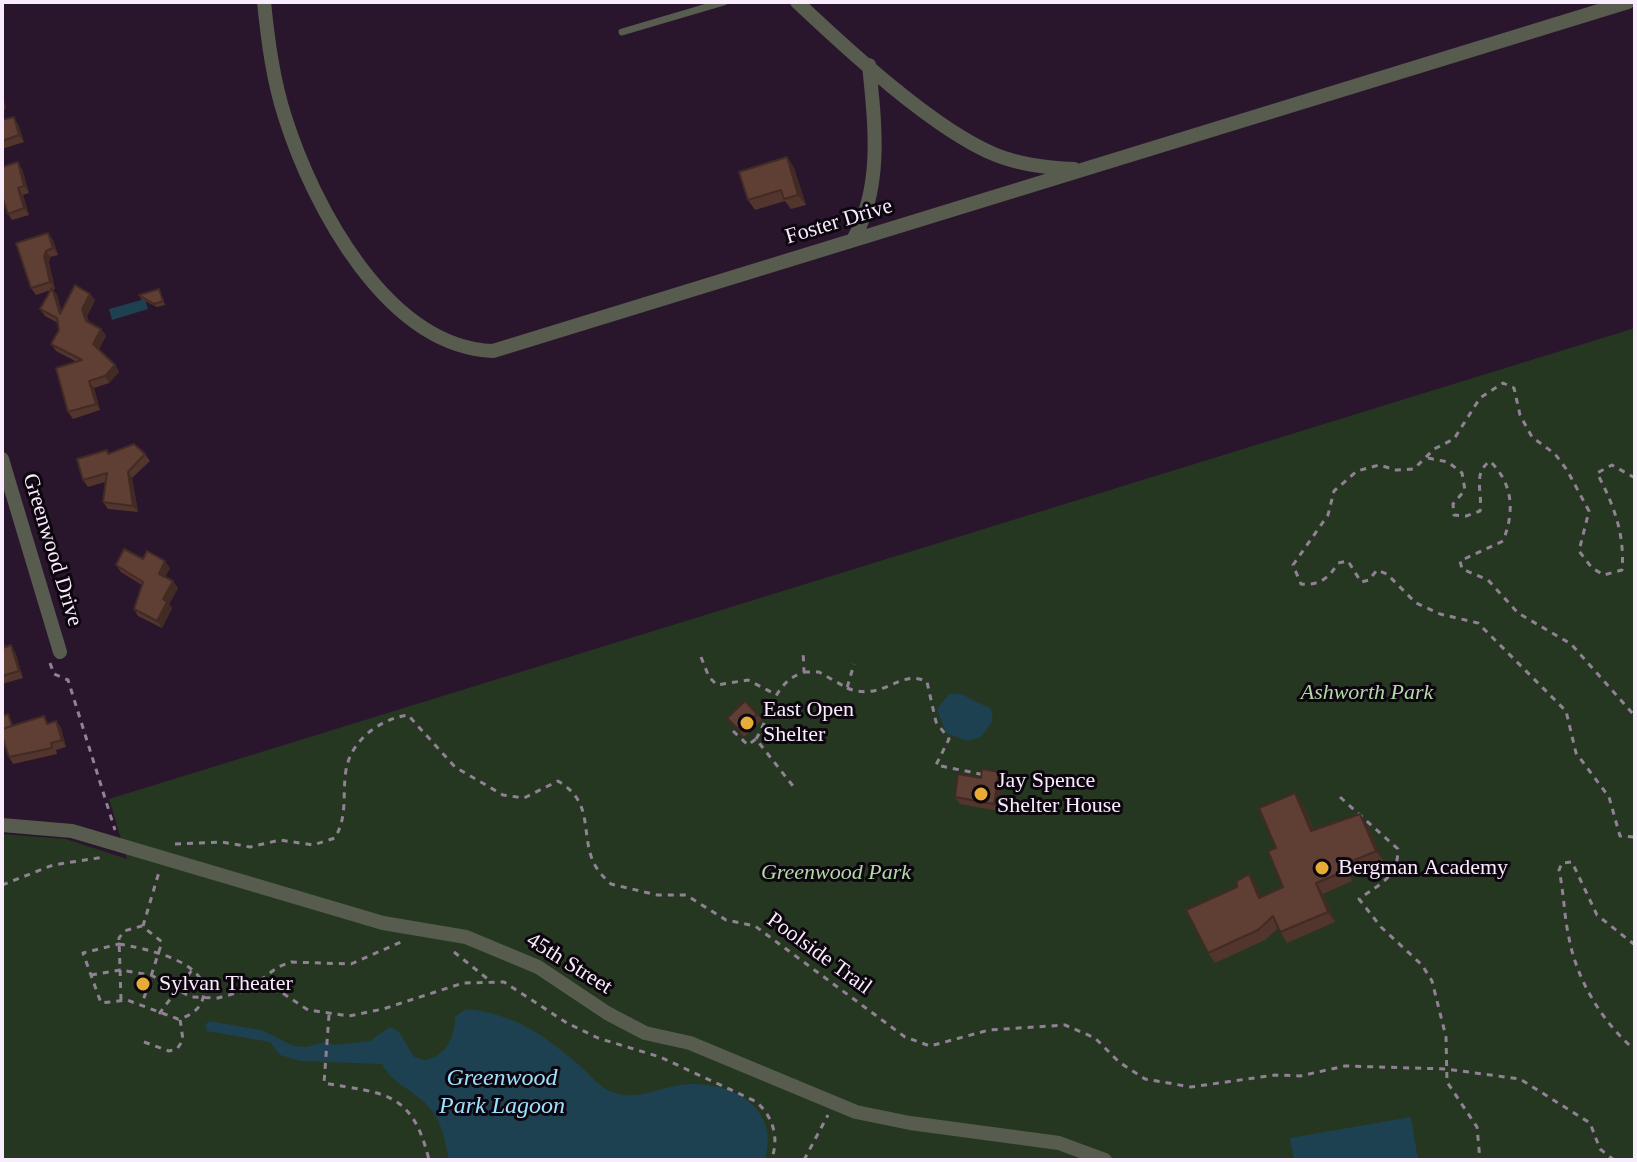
<!DOCTYPE html>
<style>
body{margin:0}
#map{position:relative;width:1637px;height:1162px;overflow:hidden;background:#29162d;font-family:Georgia,serif}
canvas{display:block}
.frame{position:absolute;inset:0;border:4px solid #f9ecfc;pointer-events:none}
</style>
<div id="map">
<canvas width="1637" height="1162"></canvas>
<div class="frame"></div>
</div>
<script>
const c = document.querySelector('canvas').getContext('2d');
c.lineJoin = 'round';
function paint(path, color) {
  c.fillStyle = color;
  c.fill(path, 'evenodd');
}
function trace(path, color, width, dash) {
  c.strokeStyle = color;
  c.lineWidth = width;
  c.lineCap = dash ? 'butt' : 'round';
  c.setLineDash(dash || []);
  c.stroke(path);
}
function write(font, color, halo, rows, align = 'center') {
  c.font = font + ' Georgia,serif';
  c.lineWidth = 6;
  c.setLineDash([]);
  c.textBaseline = 'middle';
  c.strokeStyle = halo;
  c.fillStyle = color;
  for (const [text, x, y, turn = 0] of rows) {
    c.save();
    c.translate(x, y);
    c.rotate((+turn || 0) * Math.PI / 180);
    c.textAlign = isNaN(turn) ? turn : align;
    if (halo) c.strokeText(text, 0, 0);
    c.fillText(text, 0, 0);
    c.restore();
  }
}
paint(new Path2D(`
 M1635,328V1160H2V834L66,839L127,859L109,799Z`), '#253721');
paint(new Path2D(`
 M145,299L148,309L112,320L109,309Z
 M949,694H961L991,709L993,721L981,737L968,741L946,733L937,709Z
 M466,1009C514,1014 543,1034 579,1065C588,1073 600,1088 612,1092C639,1102 664,1085 690,1084C736,1083 780,1110 765,1160H449C445,1139 441,1117 424,1102C409,1088 392,1083 382,1064L301,1061L280,1055L270,1042L207,1031L205,1025L209,1021L261,1030L294,1046L307,1047L324,1042L335,1045L370,1041L390,1027L399,1032L414,1057L425,1060C447,1056 455,1036 455,1017Z
 M1411,1117L1418,1160H1294L1290,1138Z`), '#1d4150');
trace(new Path2D(`
 M1428,458L1448,462L1462,473L1465,490L1453,504L1454,515L1466,516L1480,511C1483,492 1472,474 1490,461C1513,484 1515,511 1503,541L1460,561L1462,569L1488,580L1518,613L1571,644L1635,716
 M1635,478L1612,465L1597,473C1614,505 1625,535 1622,570L1604,575L1592,568L1579,551L1589,511L1567,470L1555,454L1532,437L1520,415L1514,388L1503,383L1480,398L1454,439L1434,449L1414,469L1396,470L1379,465L1357,471L1334,491L1328,515L1293,565L1301,584C1319,586 1329,578 1338,563L1348,561L1361,582L1369,580L1377,570L1387,574L1416,603L1440,614L1478,623L1566,711L1576,753L1609,797L1620,836L1635,837
 M701,657L709,677L717,685L748,680L775,694
 M50,663L54,674L68,680L115,830
 M804,672H819L847,688L854,664
 M847,688C883,703 901,667 927,682L936,722L949,739L936,765L985,775
 M733,731L748,745L756,739L793,786
 M756,739C772,713 772,683 804,672L803,650
 M1340,797L1398,849C1398,877 1381,883 1359,899L1381,927L1422,965L1432,981L1446,1037L1447,1082L1477,1127L1480,1160
 M175,844L222,842L250,847L280,840L313,845L335,838C348,815 342,796 346,770C351,740 380,719 408,715L455,767L503,795L524,798L558,781C593,802 581,828 592,859C596,869 603,877 611,884L657,895H686L726,920L755,926L905,1037L930,1046L989,1030L1065,1025L1095,1038L1119,1062L1145,1079L1191,1087L1275,1075L1300,1076L1345,1066L1446,1069L1520,1079L1590,1123L1600,1149L1614,1160
 M2,885L53,865L104,857
 M143,926L159,872
 M119,944C142,948 217,962 202,1001C198,1011 188,1017 178,1019L127,1000L101,1003L83,953Z
 M1635,945L1597,915L1572,862L1562,863L1559,870C1564,893 1564,916 1569,938C1577,981 1603,1023 1635,1050
 M454,952L489,980
 M91,975L120,970L151,975L191,997L218,998L247,990L278,967L291,962L351,964L401,942
 M263,980L308,1010L349,1016L383,1009L463,983L504,982L567,1023L598,1038L660,1057L755,1101C773,1115 780,1139 771,1160
 M121,1000L119,938L124,931L142,926L162,942L142,1004
 M159,1014L192,970
 M329,1015L324,1083C384,1094 412,1090 429,1160
 M144,1042L169,1051L177,1049L183,1040L180,1019
 M804,1160L828,1115`), '#918195', 3, [6, 6]);
trace(new Path2D(`
 M622,32L724,2`), '#575c4f', 7);
trace(new Path2D(`
 M264,2C268,41 273,80 285,117C313,206 387,347 493,351L1628,2
 M797,2C847,49 934,130 996,155C1021,165 1048,168 1074,169
 M853,240C883,186 875,125 869,65
 M2,459L60,652
 M2,825L72,831L383,923L466,937L538,967L607,1013L645,1033L690,1043L856,1112L910,1123L1059,1143L1105,1160`), '#575c4f', 14);
paint(new Path2D(`
 M2,120L18,124L24,142L2,149Z
 M787,157L794,168L806,205L791,209L785,201L755,210L748,200Z
 M22,169L29,193L23,195L29,215L12,220L8,214Z
 M53,240L58,255L50,257L49,263L55,289L53,290L57,295L61,310L90,294L95,300L87,316L89,322L101,329L106,336L99,349L115,365L119,372L109,383L94,388L100,410L73,419L68,412L77,362L56,351L51,344L59,330L58,323L45,316L40,309L51,290L36,295L31,288L16,243Z
 M161,293L165,305L157,307L141,299L139,295Z
 M109,453L145,454L150,461L132,478L138,512L108,509L103,502L105,482L88,487L83,480Z
 M143,559L170,568L165,577L178,588L169,604L172,608L162,628L138,616L134,609L142,585L121,572L116,565Z
 M2,636L5,647L15,652L23,678L2,684Z
 M8,714L13,726L49,724L56,721L61,728L66,747L56,750L57,754L13,764L9,757Z
 M757,714L762,720L744,737L727,718Z
 M981,778L1003,779L998,811L960,804L955,797Z
 M1302,803L1314,830L1367,824L1383,861L1350,875L1352,881L1323,894L1335,922L1287,943L1278,928L1265,940L1215,963L1208,953L1256,884L1261,897L1283,887L1276,848Z`), '#52352d');
paint(new Path2D(`
 M2,96L6,107L2,115Z
 M14,117L18,124L24,142L19,135Z
 M787,157L794,168L806,205L798,195Z
 M18,162L22,169L29,193L24,186Z
 M18,188L23,195L29,215L24,208Z
 M48,233L53,240L58,255L53,248Z
 M46,251L50,257L49,263L55,289L50,282L44,256Z
 M52,288L57,295L64,320L60,314Z
 M90,294L95,300L87,316L90,327L86,321L82,309Z
 M101,329L106,336L98,351L93,344Z
 M115,365L119,372L109,383L105,376Z
 M89,381L94,388L100,410L96,404Z
 M128,472L132,478L138,512L133,506Z
 M165,561L170,568L163,580L159,574Z
 M173,581L178,588L169,604L172,608L162,628L157,621L163,599Z
 M11,645L15,652L23,678L19,671Z
 M56,721L61,728L66,747L62,740Z
 M999,772L1003,779L998,811L994,804Z
 M1295,793L1302,803L1318,841L1311,831Z
 M1360,814L1367,824L1383,861L1376,851Z
 M1249,874L1256,884L1266,908L1259,898Z
 M1316,883L1323,894L1335,922L1328,912Z`), '#422b24');
const building = new Path2D(`
 M14,117L19,135L2,141V120Z
 M787,157L798,195L784,199L781,190L748,200L739,172Z
 M18,162L24,186L18,188L24,208L8,214L2,196V167Z
 M48,233L53,248L46,251L44,256L50,282L31,288L16,243Z
 M75,285L90,294L82,309L86,321L101,329L93,344L115,365L105,376L89,381L96,404L68,412L56,368L82,360L51,344L59,330L57,318L40,309L52,288L60,314Z
 M159,289L163,301L154,304L139,295Z
 M134,444L145,454L128,472L133,506L103,502L107,473L83,480L77,459L107,450L108,454Z
 M124,549L143,559L147,551L165,561L159,574L173,581L163,599L167,602L157,621L134,609L143,582L116,565Z
 M2,644L3,648L11,645L19,671L2,676Z
 M745,701L757,714L740,731L727,718Z
 M8,714L12,726L2,729V716Z
 M44,716L47,724L56,721L62,740L51,743L52,748L9,757L2,736V729Z
 M982,769L999,772L994,804L955,797L958,774L981,778Z
 M1295,793L1311,831L1360,814L1376,851L1343,865L1345,871L1316,883L1328,912L1280,932L1273,916L1258,930L1208,953L1186,910L1237,887V881L1249,874L1259,898L1283,887L1268,851L1276,848L1259,808Z`);
paint(building, '#5f3e34');
trace(building, '#422b24', 2);
for (const [x, y, r, color] of [
 [747,723,8,"#e7ac37"],
 [981,794,8,"#e7ac37"],
 [1322,868,8,"#e7ac37"],
 [143,984,8,"#e7ac37"]
]) {
  const dot = new Path2D();
  dot.arc(x, y, r, 0, 2 * Math.PI);
  c.fillStyle = color;
  c.fill(dot);
  trace(dot, '#0d060f', 3);
}
write('22px', '#f9ecfc', '#0d060f', [
 ["Foster Drive",839,222,-17],
 ["Greenwood Drive",52,550,73],
 ["Poolside Trail",819,954,36],
 ["45th Street",569,964,32]
]);
write('italic 22px', '#b2d9a8', '#0d060f', [
 ["Ashworth Park",1367,693],
 ["Greenwood Park",836,873]
]);
write('22px', '#f9ecfc', '#0d060f', [
 ["East Open",763,710],
 ["Shelter",763,735],
 ["Jay Spence",997,781],
 ["Shelter House",997,806],
 ["Bergman Academy",1338,868],
 ["Sylvan Theater",159,984]
], 'left');
write('italic 24px', '#9de1fe', '#0d060f', [
 ["Greenwood",502,1079],
 ["Park Lagoon",502,1107]
]);
</script>
